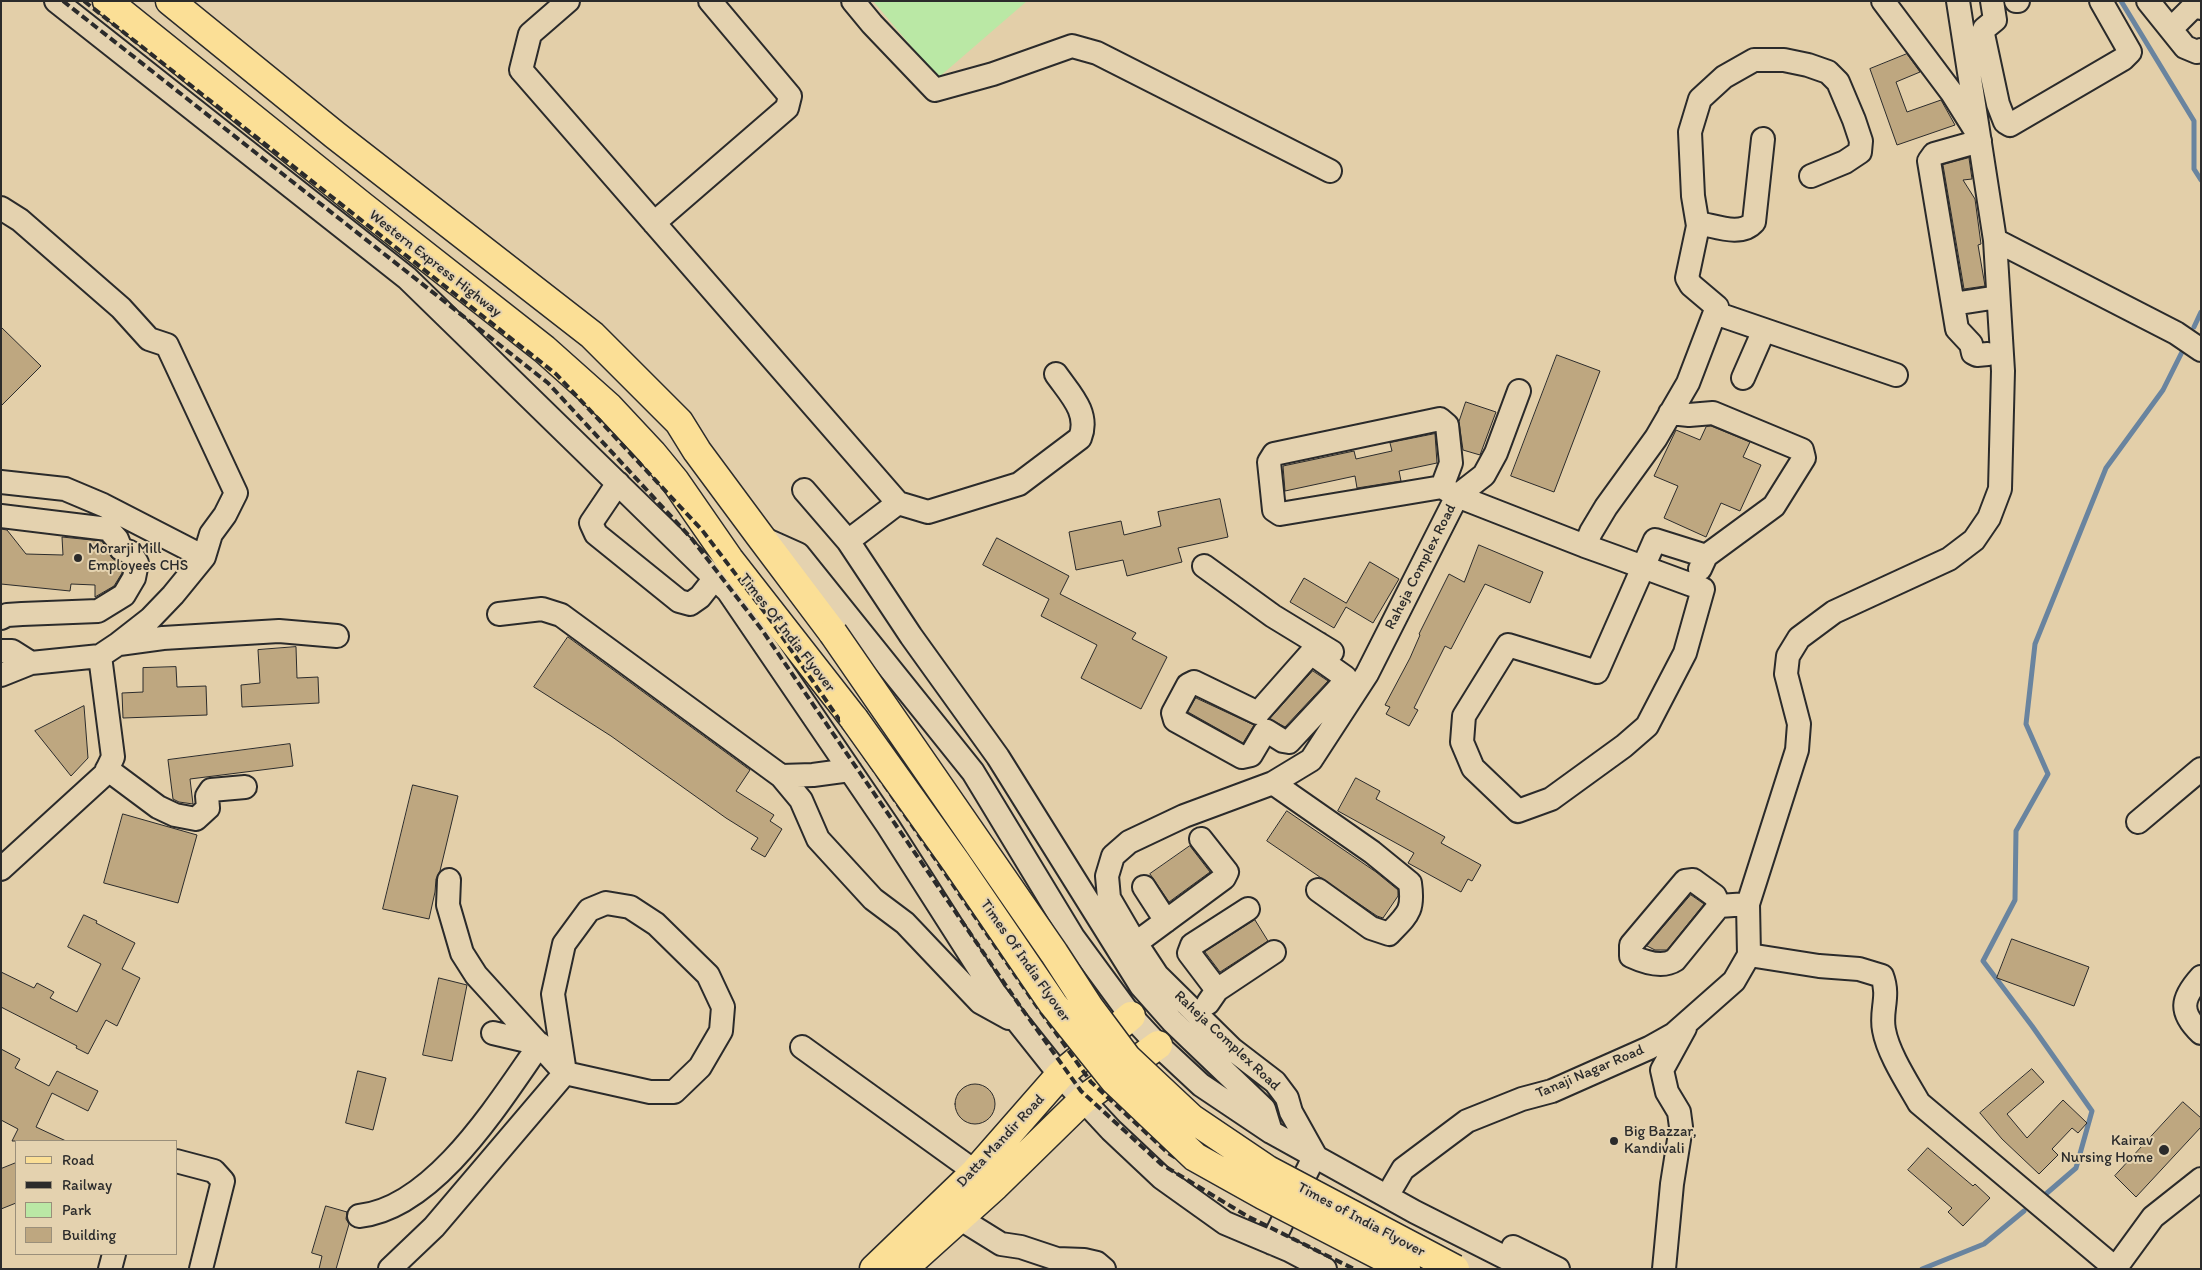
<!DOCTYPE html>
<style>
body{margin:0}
#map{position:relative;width:2202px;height:1270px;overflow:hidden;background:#e3cfa9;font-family:Itim,sans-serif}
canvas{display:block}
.frame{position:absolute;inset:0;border:2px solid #2b2b2b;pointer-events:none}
.legend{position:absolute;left:15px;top:1140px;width:162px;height:115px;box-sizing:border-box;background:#e4d2af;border:1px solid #9a8f7a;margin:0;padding:6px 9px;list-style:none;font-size:15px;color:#2b2b2b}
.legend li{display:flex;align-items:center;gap:10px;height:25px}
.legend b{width:25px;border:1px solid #9a8f7a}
</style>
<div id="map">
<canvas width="2202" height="1270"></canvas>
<div class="frame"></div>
<ul class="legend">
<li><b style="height:6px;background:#fbdf96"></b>Road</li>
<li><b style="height:6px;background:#2b2b2b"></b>Railway</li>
<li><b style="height:14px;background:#bae8a5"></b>Park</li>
<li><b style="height:14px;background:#bea780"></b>Building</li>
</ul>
</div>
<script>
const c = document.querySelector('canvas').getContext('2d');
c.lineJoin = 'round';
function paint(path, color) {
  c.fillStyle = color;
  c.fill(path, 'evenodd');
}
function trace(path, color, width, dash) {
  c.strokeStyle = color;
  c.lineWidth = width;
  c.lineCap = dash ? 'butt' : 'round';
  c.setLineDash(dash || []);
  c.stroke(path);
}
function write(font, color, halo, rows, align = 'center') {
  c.font = font + ' Itim,sans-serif';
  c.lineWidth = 4;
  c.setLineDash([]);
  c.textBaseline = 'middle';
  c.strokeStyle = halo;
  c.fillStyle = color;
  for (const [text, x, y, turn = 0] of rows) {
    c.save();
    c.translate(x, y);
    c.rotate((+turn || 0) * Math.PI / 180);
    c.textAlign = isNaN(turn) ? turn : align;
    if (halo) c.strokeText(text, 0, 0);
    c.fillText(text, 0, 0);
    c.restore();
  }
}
paint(new Path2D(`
 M873,1H1027L938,78Z`), '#bae8a5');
trace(new Path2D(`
 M2121,1L2194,121V169L2201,180
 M2194,327L2201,312
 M2047,1193L2076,1168L2092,1111L2032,1026L1983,961L2015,900L2016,831L2048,774L2026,724L2035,644L2106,468L2163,390L2185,346
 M1922,1269L1984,1244L2024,1211`), '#69849f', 5);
const building = new Path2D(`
 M1907,54L1920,72L1896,82L1907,112L1941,100L1955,125L1897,145L1870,69Z
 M1969,158L1972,179L1963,180L1975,199L1981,244L1978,245L1985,286L1964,289L1943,165Z
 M1,327L41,366L1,406Z
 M1557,355L1600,371L1554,492L1511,476Z
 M1466,402L1496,412L1480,455L1463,450L1459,422Z
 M1711,426L1750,442L1743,457L1761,465L1740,511L1721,503L1706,537L1664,518L1678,486L1654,476L1676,430L1700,440L1706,427Z
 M1435,434L1437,463L1399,471L1401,481L1357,488L1355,476L1285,491L1283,466L1354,451L1356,459L1392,451L1390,443Z
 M1220,499L1228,537L1178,548L1182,562L1127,576L1123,560L1076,570L1069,532L1121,521L1124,535L1161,526L1158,512Z
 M1,529L7,530L26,554L63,555L62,537L102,541L112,558L123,566L122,573L114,586L95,597V585L71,584L70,591L1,584Z
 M997,538L1069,576L1060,594L1136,633L1132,639L1167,657L1141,709L1081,678L1097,645L1041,616L1049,599L983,565Z
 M1479,545L1543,572L1530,603L1485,584L1451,649L1445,646L1414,708L1418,710L1409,726L1386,714L1390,707L1385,705L1410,658L1420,635L1419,634L1449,574L1464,582Z
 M1370,562L1399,579L1373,623L1346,607L1334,628L1290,602L1304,578L1346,603Z
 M568,637L750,770L736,791L774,815L770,821L782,829L765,857L751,849L758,838L726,818L611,736L534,687Z
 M296,647L297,678L318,677L319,703L242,707L241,685L260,683L258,650Z
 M176,667L177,687L206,686L207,715L123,718L122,693L143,692V668Z
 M1313,671L1328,681L1285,727L1270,719Z
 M1196,698L1254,725L1243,743L1188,712Z
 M84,706L88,758L71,776L35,731Z
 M290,744L293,766L190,779L193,804L179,802L173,799L168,760Z
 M1356,778L1380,791L1376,799L1445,837L1441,843L1481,865L1472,881L1468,879L1461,892L1408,863L1414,853L1338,811Z
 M413,785L458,796L440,871L436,879L435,892L429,919L383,909Z
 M1287,811L1376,872L1398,890V896L1383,918L1377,916L1267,841Z
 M123,814L197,835L178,903L104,883Z
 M1190,846L1210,872L1169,902L1150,874Z
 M1691,895L1704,904L1667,950H1655L1647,946Z
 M84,915L97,921L96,923L135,943L122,969L140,978L117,1026L106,1020L88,1054L76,1048L77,1046L1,1007V972L34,988L37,983L54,992L50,998L77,1012L101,964L68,947Z
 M1255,920L1268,941L1220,972L1205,952Z
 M2012,939L2089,967L2074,1006L1997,978Z
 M439,978L467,985L452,1061L423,1055Z
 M1,1049L20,1059L15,1068L49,1086L57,1071L98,1091L88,1111L52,1093L36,1127L66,1141H12L18,1129L1,1120Z
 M2032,1069L2044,1082L2007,1114L2027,1138L2063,1100L2087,1123L2078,1133L2072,1128L2052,1149L2058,1155L2039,1174L2002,1139L1980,1113Z
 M358,1071L386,1078L373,1130L346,1123Z
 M955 1104a20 20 0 1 1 40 0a20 20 0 1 1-40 0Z
 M2183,1102L2201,1118V1127L2136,1197L2115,1176Z
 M1928,1148L1973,1186L1975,1184L1990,1198L1963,1226L1948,1212L1952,1208L1908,1170Z
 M16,1163V1203L1,1209V1169Z
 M326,1206L347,1212L346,1219L349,1224L336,1269H319L322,1256L312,1253Z`);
paint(building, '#bea780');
trace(building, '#2b2b2b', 1);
const minor = new Path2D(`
 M56,1L407,278L728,591L888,826L994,992L1060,1075L1111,1130L1162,1178L1225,1223L1289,1250L1325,1269
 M568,1L530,34L521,70L898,503
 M853,1L872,24L935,90L993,74L1072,46L1097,53L1330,171
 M1883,1L1952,93L1974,128
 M1992,1L1995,20L1984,29L1983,34L1998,104L2005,122L2010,125L2123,59L2130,52L2101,1
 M2016,1H2018
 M2148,1L2185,47L2197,52L2201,50
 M2171,29L2194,6L2201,8
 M1980,141L1934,154L1929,161L1957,329L1971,344L1973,353L1977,355L1988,354
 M1,208L20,220L121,308L149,339L167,345L236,493L225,515L211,534L204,557L173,595L150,619L118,644L100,656L31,663L1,675
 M654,223L787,108L790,96L710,1
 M1698,223C1716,226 1741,237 1754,222L1763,139
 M1995,240L2176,333L2201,350
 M1953,304L1998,297
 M1715,313L1896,375
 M1743,378L1764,330
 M1670,413L1689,415L1713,413L1802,450L1804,458L1774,506L1706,556L1700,569
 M1,482L65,489L103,505L204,557
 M618,483L591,523L596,534L679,601L690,604L700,597L715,578
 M1442,487L1451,463L1447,425L1440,419L1274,454L1269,462L1274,510L1280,514L1442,487L1457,496L1484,475L1496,453L1519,391
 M804,490L848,541L911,636L998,757L1141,986L1172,1021L1264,1109L1271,1132
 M1,516L108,529L117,539L121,549L130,552L137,563L134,578L124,595L98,611L22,614L7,615L1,618
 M760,537L798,554L973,772L1073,937L1131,1016L1158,1045L1201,1085L1271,1132L1415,1212L1528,1269
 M848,541L898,503L928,512L1019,484L1080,438C1090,413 1070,394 1056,374
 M1585,546C1625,560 1664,575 1703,589L1685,653L1647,726L1624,746L1551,799L1518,811L1473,768L1462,742L1464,716L1508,645L1597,672L1655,540L1706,556
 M1204,566L1273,616L1332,652
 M499,614L542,609L561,615L781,776L801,800L818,839L873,899L905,923L980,1002L1009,1018
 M119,644L163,638L279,631L337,636
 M1,651H12L31,663
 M1311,653L1345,677L1343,684L1289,742L1283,741L1267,731L1264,733L1251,755L1242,757L1175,720L1173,713L1188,685L1194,682L1258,713L1319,644
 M107,769L158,807L175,815L196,819L208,808L207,796L211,790L245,787
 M781,776L813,775L850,770
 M1273,783L1372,852L1410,883C1414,911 1408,914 1389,934L1371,928L1318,890
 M2138,822L2201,769
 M1,869L105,774L113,757L100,656
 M1144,887L1166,921
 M1719,906L1675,960C1663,968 1644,962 1631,956V945L1685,881L1693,880L1715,896L1719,906L1748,904
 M1136,943L1224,878L1227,872L1201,839
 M1749,955L1819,966L1859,969L1882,976C1890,997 1880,1011 1884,1030C1888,1053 1907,1082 1919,1103L2115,1268
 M2201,977C2181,999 2179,1012 2201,1033
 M1217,990L1189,953L1192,945L1248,909
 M1208,1003L1217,990L1274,952
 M802,1047L988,1181
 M1315,1155L1291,1112L1287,1098L1275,1082L1232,1049L1157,975L1130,934L1109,898L1107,876L1113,856L1129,842L1184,816L1273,783L1311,760L1367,674L1457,496L1585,546L1591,532L1606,507L1656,438L1688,383L1717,307L1691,285L1687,278L1698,226L1693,196L1690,132L1700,99L1724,77L1754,60H1784L1808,65L1828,72L1838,82L1854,120L1861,141L1860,152L1845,162L1811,176
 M176,1161L214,1171L223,1181L201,1269
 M1393,1186L1403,1169L1467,1121L1522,1099L1552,1091L1649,1048L1674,1034L1734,981L1749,955L1748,904L1797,750L1799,724L1786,674L1788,656L1799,638L1834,612L1949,559L1974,540L1989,518L2000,489L2003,371L1995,240L1958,1
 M359,1216C435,1208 499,1102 540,1044L493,1033
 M959,1218L1001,1244L1021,1247L1057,1259L1084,1260L1097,1263L1104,1269
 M1272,1243L1315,1155
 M1513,1247L1558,1269
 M110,1269L114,1254
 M390,1269L434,1227L565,1073L553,994L564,944L589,910L606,903L630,907L656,924L708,975L723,1007L721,1031L700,1067L674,1092H650L565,1073L476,975L462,953L448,905L449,880
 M1664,1269L1672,1184L1681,1127L1679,1112L1667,1092L1662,1070L1685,1028
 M2115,1269L2153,1217L2201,1179`);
const major = new Path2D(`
 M874,1269L975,1172L1060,1075L1131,1016
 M903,1269L995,1186L1083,1100L1158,1045`);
const highway = new Path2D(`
 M107,1L362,206L544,349L609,407L652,453L675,481L729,559L854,719
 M170,1L335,135L592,335L679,422L697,451L760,536L833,633`);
trace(minor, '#2b2b2b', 26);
trace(major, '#2b2b2b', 31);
trace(highway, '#2b2b2b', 31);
trace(minor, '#e4d2af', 22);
trace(major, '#fbdf96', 28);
trace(highway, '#fbdf96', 28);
trace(new Path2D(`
 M63,1L548,383L692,539L762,630L1020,1006L1081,1091L1161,1164L1247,1216L1354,1269
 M84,1L556,374L702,530L772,622L1031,998L1091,1082L1168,1153L1253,1204L1383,1269`), '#2b2b2b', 4, [8, 4]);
const highwayBridge = new Path2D(`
 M833,633L1054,953L1089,1007L1127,1058L1191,1118L1268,1170L1455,1269
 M854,719L956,862L1053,1004L1114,1080L1195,1157L1263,1195L1406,1269`);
trace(highwayBridge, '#2b2b2b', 31, []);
trace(highwayBridge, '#fbdf96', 28);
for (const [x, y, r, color] of [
 [78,558,5,"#2b2b2b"],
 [1614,1141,5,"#2b2b2b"],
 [2164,1150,6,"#2b2b2b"]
]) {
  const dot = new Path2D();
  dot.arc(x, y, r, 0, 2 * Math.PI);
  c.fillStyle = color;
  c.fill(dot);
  trace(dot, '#e4d2af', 2);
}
write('15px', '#2b2b2b', '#e4d2af', [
 ["Western Express Highway",435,264,38],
 ["Raheja Complex Road",1421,567,-63],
 ["Times Of India Flyover",787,633,52],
 ["Times Of India Flyover",1025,961,55],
 ["Raheja Complex Road",1227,1041,43],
 ["Tanaji Nagar Road",1590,1072,-23],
 ["Datta Mandir Road",1001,1141,-47],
 ["Times of India Flyover",1361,1220,28]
]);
write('15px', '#2b2b2b', '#e4d2af', [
 ["Morarji Mill",88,549],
 ["Employees CHS",88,566],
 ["Big Bazzar,",1624,1132],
 ["Kandivali",1624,1149],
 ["Kairav",2153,1141,"right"],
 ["Nursing Home",2153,1158,"right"]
], 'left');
</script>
